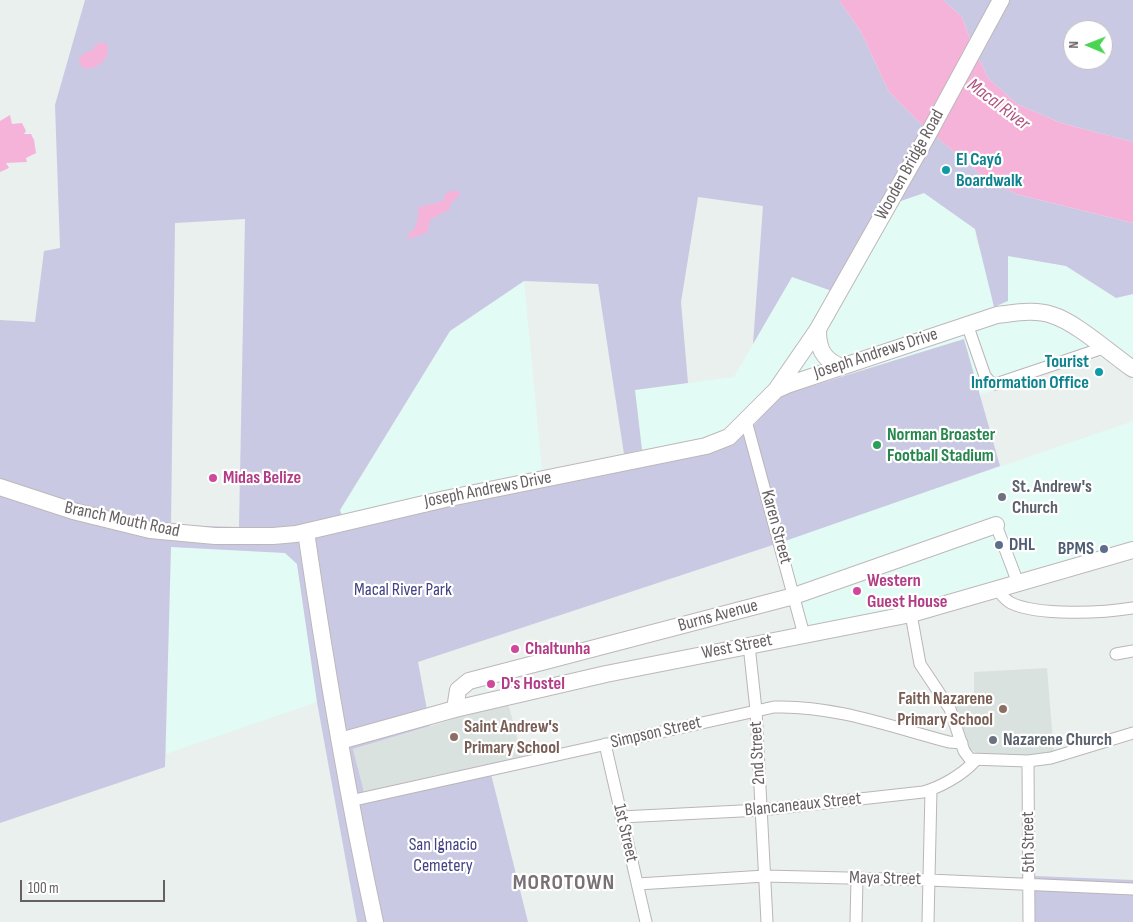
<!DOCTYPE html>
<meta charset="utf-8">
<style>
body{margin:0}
#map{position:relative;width:1133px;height:922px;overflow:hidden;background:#e9f0ee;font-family:"Sofia Sans Condensed",sans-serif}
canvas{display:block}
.north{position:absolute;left:1063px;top:20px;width:50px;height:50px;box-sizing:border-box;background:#fff;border:1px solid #c2bfc1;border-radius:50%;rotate:271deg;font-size:14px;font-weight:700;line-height:20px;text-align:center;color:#676063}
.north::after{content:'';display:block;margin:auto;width:18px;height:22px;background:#49d553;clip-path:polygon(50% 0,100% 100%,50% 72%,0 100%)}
.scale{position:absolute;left:20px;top:880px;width:145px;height:22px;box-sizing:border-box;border:2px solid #676063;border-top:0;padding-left:6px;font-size:15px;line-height:18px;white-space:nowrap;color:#676063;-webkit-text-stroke:4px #fff;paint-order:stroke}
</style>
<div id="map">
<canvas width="1133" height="922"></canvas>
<div class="north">N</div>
<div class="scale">100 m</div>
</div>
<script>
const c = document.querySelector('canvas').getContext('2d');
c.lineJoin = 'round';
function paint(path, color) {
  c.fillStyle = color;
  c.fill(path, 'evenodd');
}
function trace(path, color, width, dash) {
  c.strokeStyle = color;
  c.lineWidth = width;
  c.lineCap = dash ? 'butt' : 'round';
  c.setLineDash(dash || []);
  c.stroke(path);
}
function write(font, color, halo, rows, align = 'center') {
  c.font = font + ' "Sofia Sans Condensed",sans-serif';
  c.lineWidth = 4.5;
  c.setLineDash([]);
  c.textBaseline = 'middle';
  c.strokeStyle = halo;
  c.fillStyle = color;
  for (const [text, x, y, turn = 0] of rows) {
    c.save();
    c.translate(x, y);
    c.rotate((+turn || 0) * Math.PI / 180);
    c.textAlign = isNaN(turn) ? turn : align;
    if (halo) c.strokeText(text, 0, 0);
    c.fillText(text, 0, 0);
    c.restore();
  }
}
paint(new Path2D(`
 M924,193L975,229L977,243L1008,301L1007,256L1066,266L1116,298L1133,294V380L1098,356L979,395L963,339L779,396L755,424L733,443L691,457L346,528L340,511L450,331L524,281L542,470L642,450L635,390L734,377L792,277L898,202Z
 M1133,421V551L801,634L780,542Z
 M171,547L285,553L297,564L317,702L166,754Z`), '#e3fbf5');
paint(new Path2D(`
 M1047,668L1054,754L983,757L970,749L959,716L951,702H974V672Z
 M508,703L523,759L364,792L353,749L451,720L457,714Z`), '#dae2e0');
paint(new Path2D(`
 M85,0H839L861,32L889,92L919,122L980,174L1016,194L1133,223V294L1116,298L1066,266L1008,256V301L994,307L975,229L924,193L898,202L846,296L792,277L753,344L763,206L698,197L681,302L688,383L635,390L642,450L624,454L598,284L524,281L450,331L340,510L346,528L691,457L733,443L755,424L779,396L964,339L1000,466L788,540L418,662L430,726L353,749L364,792L489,766L528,922H357L317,702L297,564L285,553L171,547L165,767L0,823V320L35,322L44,251L60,248L55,105ZM245,219L239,527L171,525L175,223Z
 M943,0H1133V142L1061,123L1017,104L988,78L971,42L962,17ZM1073,30H1103V60H1073Z
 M1035,876L1133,880V922H1035Z`), '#c9c9e4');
paint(new Path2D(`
 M839,0H943L962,17L971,42L988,78L1017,104L1061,123L1133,142V223L1016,194L980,174L919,122L889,92L861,32Z
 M102,42L108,46L107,57L96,67L84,69L78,61L84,53L93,50L95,45Z
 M10,115L12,124L22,123L26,131L24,134H31L34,140L36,153L26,158L27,162L6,163L9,168L0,172V121Z
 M454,190L461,194L450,204V209L430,220L428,232L409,239L408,235C419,226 417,220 419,207L443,201L446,193Z`), '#f5b3d9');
const street = new Path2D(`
 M967,324L985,376L990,382L996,384L1103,348
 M746,421L804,635
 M996,525L1018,583
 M997,589C1001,594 1005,600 1011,603C1038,616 1103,613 1133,608
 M911,614L920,664L950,709L964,751L970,759L1028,761L1051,758L1133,733
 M749,645L756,710L767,922
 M1116,654L1133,651
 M605,744L646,922
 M1028,761L1029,922
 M350,801L774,707C834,705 892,727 949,742L962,743
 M621,817L761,810L923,792C941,787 962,775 975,761
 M638,884L765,876L929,880L1133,889
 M856,922L857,879
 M928,922L931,790`);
const secondary = new Path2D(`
 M818,329C818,348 822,358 839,366
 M776,390L818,329L925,140L1001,0
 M0,487L73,511L150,530L215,536H273L296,534L445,499L706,446L729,437L776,390L787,385L997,315C1015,313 1035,309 1052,315C1076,322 1111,354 1133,369
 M306,532C325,662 347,793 375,922
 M455,709L458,690L469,681L794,596L996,525
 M340,741L455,709L606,674L911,614L1133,550`);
trace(street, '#bbb5b8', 13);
trace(secondary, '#beb7ba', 18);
trace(street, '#fff', 11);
trace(secondary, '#fff', 16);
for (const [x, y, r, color] of [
 [946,170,5,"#0f9aa8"],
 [1099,372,5,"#0f9aa8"],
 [877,445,5,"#2e9e5b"],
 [213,478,5,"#d1479c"],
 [1002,497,5,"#6b7280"],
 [999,545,5,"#5c6f8a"],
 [1104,549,5,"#5c6f8a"],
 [857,591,5,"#d1479c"],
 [515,649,5,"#d1479c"],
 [491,684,5,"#d1479c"],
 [1003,709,5,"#8d6e63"],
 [454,737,5,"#8d6e63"],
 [993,740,5,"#6b7280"]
]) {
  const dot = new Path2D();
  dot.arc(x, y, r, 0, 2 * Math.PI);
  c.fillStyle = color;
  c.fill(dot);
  trace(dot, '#fff', 2);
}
write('bold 18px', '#0d838f', '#fff', [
 ["El Cayó",956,160],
 ["Boardwalk",956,181],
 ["Tourist",1089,362,"right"],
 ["Information Office",1089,383,"right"]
], 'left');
write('18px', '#676063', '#fff', [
 ["Wooden Bridge Road",910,165,-61],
 ["Joseph Andrews Drive",876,354,-18],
 ["Joseph Andrews Drive",488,490,-11],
 ["Branch Mouth Road",122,520,12],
 ["Karen Street",776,527,75],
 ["Burns Avenue",718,616,-15],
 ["West Street",737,647,-11],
 ["Simpson Street",656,733,-13],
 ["2nd Street",758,753,-93],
 ["Blancaneaux Street",803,805,-6],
 ["1st Street",625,833,77],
 ["5th Street",1029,842,-91],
 ["Maya Street",885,879,1]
]);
write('bold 18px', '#27864d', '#fff', [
 ["Norman Broaster",887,435],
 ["Football Stadium",887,456]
], 'left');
write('bold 18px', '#b23c85', '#fff', [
 ["Midas Belize",223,478],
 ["Western",867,581],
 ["Guest House",867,602],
 ["Chaltunha",525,649],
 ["D's Hostel",501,684]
], 'left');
write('bold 18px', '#5b616d', '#fff', [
 ["St. Andrew's",1012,487],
 ["Church",1012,508],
 ["Nazarene Church",1003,740]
], 'left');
write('bold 18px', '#4e5e75', '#fff', [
 ["DHL",1009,545],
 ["BPMS",1094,549,"right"]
], 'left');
write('18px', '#444284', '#fff', [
 ["Macal River Park",403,590],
 ["San Ignacio",443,845],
 ["Cemetery",443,866]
]);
write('bold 18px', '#785e54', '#fff', [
 ["Faith Nazarene",993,699],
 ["Primary School",993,720],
 ["Saint Andrew's",464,727,"left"],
 ["Primary School",464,748,"left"]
], 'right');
write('italic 19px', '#af5481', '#fff', [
 ["Macal River",998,105,37]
]);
c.letterSpacing = '1px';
write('bold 22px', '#797175', '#fff', [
 ["MOROTOWN",564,883]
]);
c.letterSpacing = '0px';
</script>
